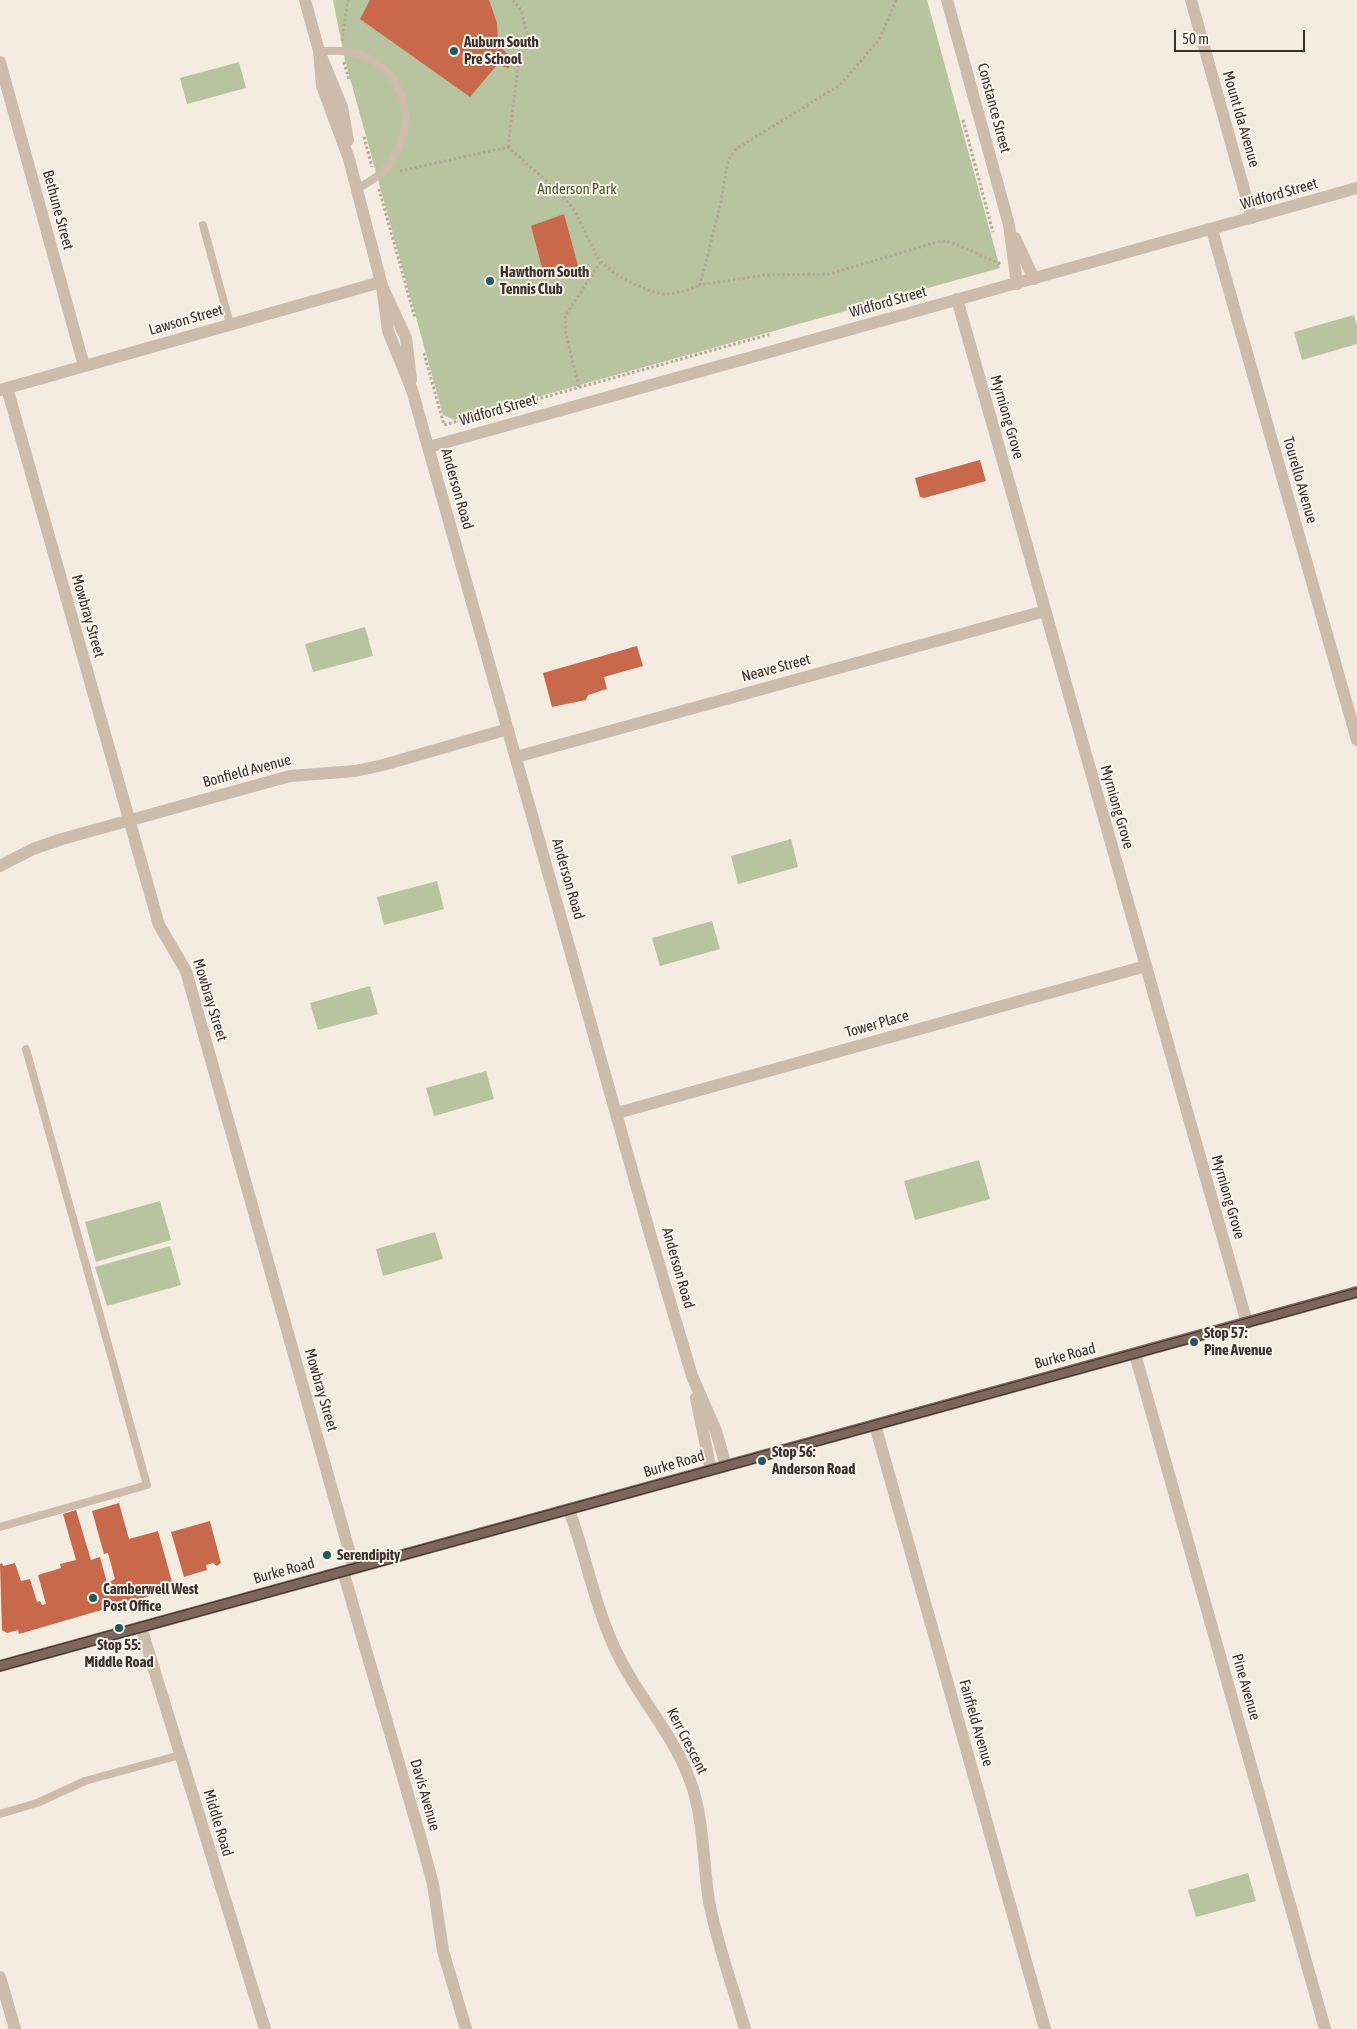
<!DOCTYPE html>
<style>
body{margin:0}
#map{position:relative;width:1357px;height:2029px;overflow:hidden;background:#f4ebe1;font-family:"Asap Condensed",sans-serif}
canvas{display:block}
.scale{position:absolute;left:1174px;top:30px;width:131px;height:22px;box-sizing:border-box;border:2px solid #3b302b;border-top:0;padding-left:6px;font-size:15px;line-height:18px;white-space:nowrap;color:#3b302b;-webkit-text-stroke:4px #fbf5ee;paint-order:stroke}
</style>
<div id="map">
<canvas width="1357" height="2029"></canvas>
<div class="scale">50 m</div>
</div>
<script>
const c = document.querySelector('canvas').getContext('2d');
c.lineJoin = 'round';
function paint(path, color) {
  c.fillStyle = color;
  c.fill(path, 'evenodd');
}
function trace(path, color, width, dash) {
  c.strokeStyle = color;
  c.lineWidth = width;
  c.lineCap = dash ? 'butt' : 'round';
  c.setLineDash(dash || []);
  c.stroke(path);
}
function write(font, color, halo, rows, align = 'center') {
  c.font = font + ' "Asap Condensed",sans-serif';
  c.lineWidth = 4;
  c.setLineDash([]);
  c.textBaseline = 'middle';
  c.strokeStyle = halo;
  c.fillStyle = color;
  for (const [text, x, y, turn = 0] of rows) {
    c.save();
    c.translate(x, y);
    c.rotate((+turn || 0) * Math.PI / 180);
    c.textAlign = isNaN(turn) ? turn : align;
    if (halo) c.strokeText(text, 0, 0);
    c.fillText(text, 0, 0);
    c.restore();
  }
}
paint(new Path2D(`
 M333,0H927L1000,268L454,420L443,415L345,60Z
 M239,62L246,88L187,104L180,78Z
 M1354,315L1357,326V344L1302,360L1294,332Z
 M365,627L373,656L313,672L305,644Z
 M791,839L798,867L738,884L731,856Z
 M437,881L444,909L384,925L377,897Z
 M712,921L720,949L660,966L652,938Z
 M370,986L378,1014L318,1030L310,1003Z
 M486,1071L494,1099L434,1116L426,1088Z
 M979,1160L990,1199L915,1220L904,1181Z
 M160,1201L171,1240L96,1262L85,1222Z
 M435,1232L443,1259L383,1276L376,1249Z
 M170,1246L181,1285L107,1306L95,1267Z
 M1248,1873L1256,1901L1196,1917L1188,1890Z`), '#b8c4a0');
paint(new Path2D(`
 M370,0H489L497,23L498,43L511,59L509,68L497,65L470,97L360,19Z
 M564,214L580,273L568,277L566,273L545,279L531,226Z
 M980,460L986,481L924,498L920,497L915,478Z
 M637,646L643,666L604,677L607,689L588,695L586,700L552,707L543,673Z
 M119,1503L129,1539L158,1531L174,1589L19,1634L18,1630L7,1633L2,1630L0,1564L2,1563L3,1566L15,1563L21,1581L30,1579L37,1602L40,1601L42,1605L46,1604L38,1575L61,1568L60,1564L76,1560L63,1514L76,1510L91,1560L100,1557L107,1583L115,1579L108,1553L104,1554L92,1511Z
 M210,1521L221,1563L217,1566L213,1563L206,1565L207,1570L184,1577L171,1532Z`), '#c8694b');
trace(new Path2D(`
 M896,0L879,40L840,85L736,149L728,160L720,206L700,285L765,275L829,274L941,241L951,242L1001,264
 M342,41L348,0
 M344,62L349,80
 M963,120L993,232
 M364,137L372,167
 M508,147L518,67L527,33L521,10L513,0
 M400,171L508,147C527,165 554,185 570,205C582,221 587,239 597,256C606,272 648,294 666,294C679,293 689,290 700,285
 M379,189L415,318
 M424,353L444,425L771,334
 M579,387L566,335L565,316L601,261`), '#b9a596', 3, [2.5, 2.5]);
trace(new Path2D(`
 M319,51C329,51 340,50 350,52C403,64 421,120 390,163C383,174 369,182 357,189
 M203,225L230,324
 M0,1527L147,1485L26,1049
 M0,1814L37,1803L85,1781L180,1755`), '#cdbbac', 8);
trace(new Path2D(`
 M305,0L319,51L342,107L348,140
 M947,0L1009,225L1017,284
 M1191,0L1252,218
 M319,51L322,86L349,159L382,286L406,338L411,380
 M0,62L84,366
 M1212,230L1357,740
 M1015,238L1034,279
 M382,286L388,331L412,390L650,1234L692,1376L716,1431L726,1466
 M957,299L1247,1323
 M7,388L159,925L186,971L354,1568
 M0,390L381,282
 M429,447L1357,188
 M516,757L1045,611
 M0,866L33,849L62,839L290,776L355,771L383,765L508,729
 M617,1113L1146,966
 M1135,1354L1325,2029
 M696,1398L711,1470
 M875,1425L1045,2029
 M569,1510C587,1558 595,1610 619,1657C642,1703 677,1738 693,1789C704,1826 703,1863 709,1901C717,1944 733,1987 745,2029
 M343,1571L420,1836L433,1884L443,1951L466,2029
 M141,1627L265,2029
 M0,1977L15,2029`), '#cdbbac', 12);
trace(new Path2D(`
 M0,1666L1357,1292`), '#7d675c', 12);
trace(new Path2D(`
 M0,1661L1357,1288
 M0,1671L1357,1297`), '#3b302b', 1);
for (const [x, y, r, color] of [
 [454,51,5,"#1f5a5e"],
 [490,281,5,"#1f5a5e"],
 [1194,1342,5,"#1f5a5e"],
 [762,1461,5,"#1f5a5e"],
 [327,1555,5,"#1f5a5e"],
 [93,1598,5,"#1f5a5e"],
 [119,1628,5,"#1f5a5e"]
]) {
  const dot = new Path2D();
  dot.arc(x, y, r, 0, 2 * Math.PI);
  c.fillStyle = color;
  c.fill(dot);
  trace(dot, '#fbf5ee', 2);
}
write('bold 15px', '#3b302b', '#fbf5ee', [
 ["Auburn South",464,42],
 ["Pre School",464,59],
 ["Hawthorn South",500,272],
 ["Tennis Club",500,289],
 ["Stop 57:",1204,1333],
 ["Pine Avenue",1204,1350],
 ["Stop 56:",772,1452],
 ["Anderson Road",772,1469],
 ["Serendipity",337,1555],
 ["Camberwell West",103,1589],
 ["Post Office",103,1606],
 ["Stop 55:",119,1645,"center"],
 ["Middle Road",119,1662,"center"]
], 'left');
write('15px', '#3b302b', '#fbf5ee', [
 ["Constance Street",994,108,75],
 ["Mount Ida Avenue",1241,119,74],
 ["Widford Street",1279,194,-16],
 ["Bethune Street",58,210,75],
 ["Widford Street",888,302,-16],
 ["Lawson Street",186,320,-16],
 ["Widford Street",498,410,-16],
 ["Myrniong Grove",1007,417,74],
 ["Tourello Avenue",1300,480,74],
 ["Anderson Road",457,489,74],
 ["Mowbray Street",88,616,74],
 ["Neave Street",776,668,-15],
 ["Bonfield Avenue",247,771,-15],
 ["Myrniong Grove",1117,807,74],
 ["Anderson Road",568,879,74],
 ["Mowbray Street",210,1000,73],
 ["Tower Place",877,1024,-16],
 ["Myrniong Grove",1228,1197,74],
 ["Anderson Road",678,1268,74],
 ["Burke Road",1065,1356,-15],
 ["Mowbray Street",321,1390,74],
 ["Burke Road",674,1464,-16],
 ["Burke Road",284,1571,-15],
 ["Pine Avenue",1246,1687,74],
 ["Fairfield Avenue",976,1723,74],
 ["Kerr Crescent",687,1741,63],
 ["Davis Avenue",425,1795,74],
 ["Middle Road",218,1823,73]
]);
write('15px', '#4a5a2e', '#fbf5ee', [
 ["Anderson Park",577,189]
]);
</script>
